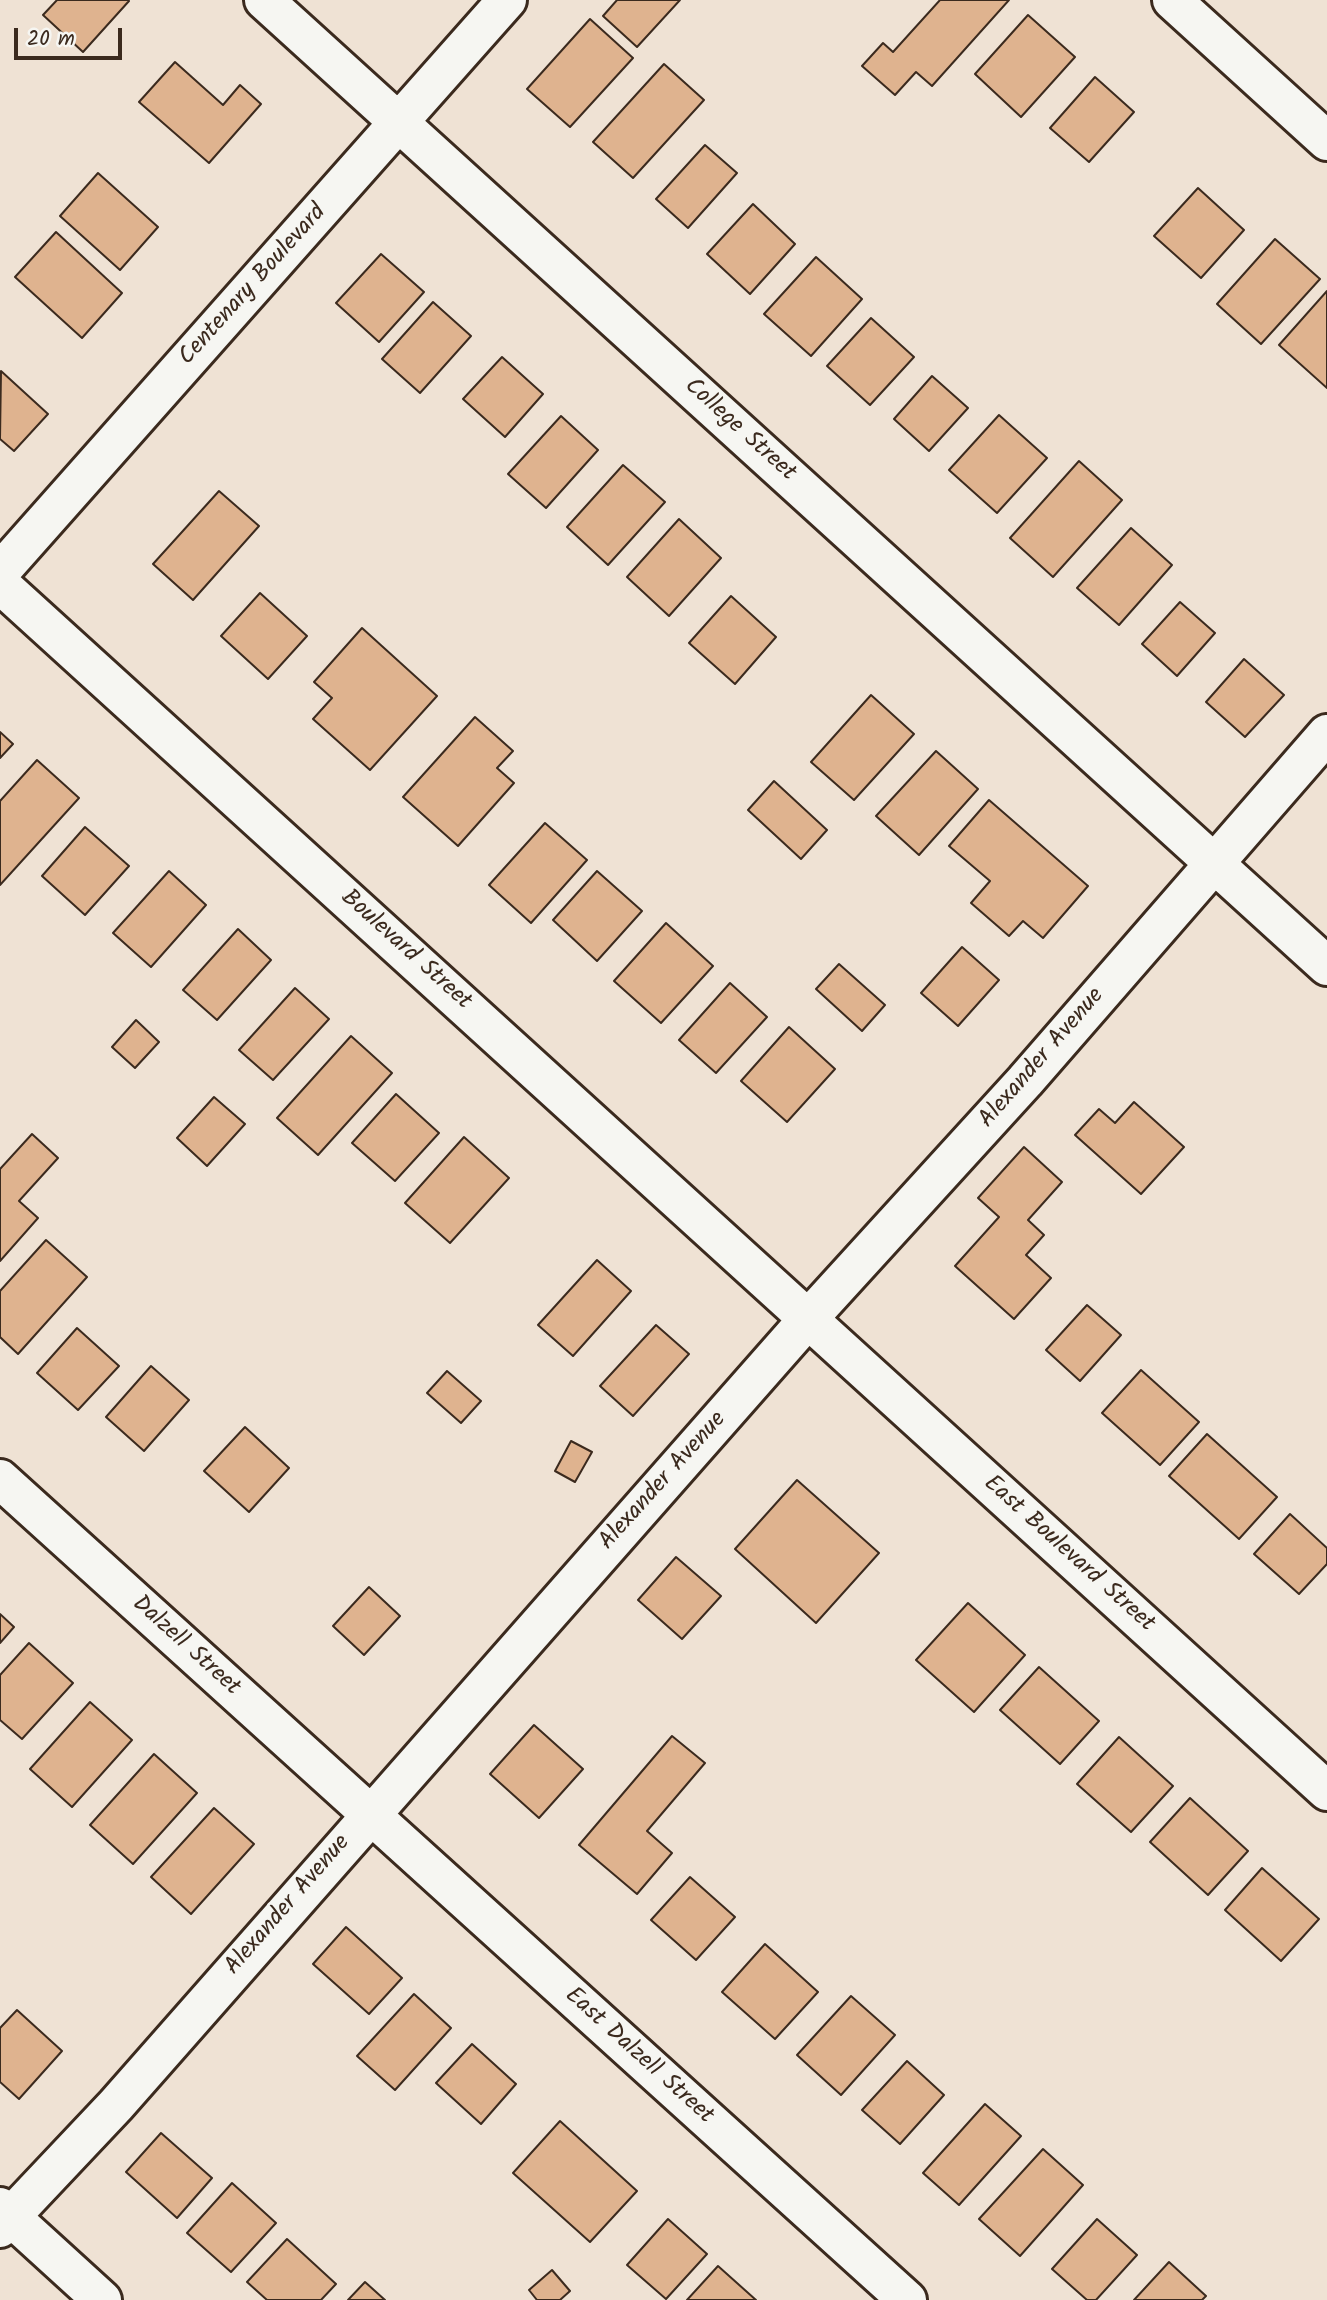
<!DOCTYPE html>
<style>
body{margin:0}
#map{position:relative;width:1327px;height:2300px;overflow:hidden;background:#efe2d4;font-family:Kalam,sans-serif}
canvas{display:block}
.scale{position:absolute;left:14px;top:28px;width:108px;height:32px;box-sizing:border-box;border:4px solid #3b2a1e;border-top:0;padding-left:9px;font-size:21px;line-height:24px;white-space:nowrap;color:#3b2a1e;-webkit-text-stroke:5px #f6f6f2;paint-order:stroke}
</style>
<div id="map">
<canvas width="1327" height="2300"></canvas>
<div class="scale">20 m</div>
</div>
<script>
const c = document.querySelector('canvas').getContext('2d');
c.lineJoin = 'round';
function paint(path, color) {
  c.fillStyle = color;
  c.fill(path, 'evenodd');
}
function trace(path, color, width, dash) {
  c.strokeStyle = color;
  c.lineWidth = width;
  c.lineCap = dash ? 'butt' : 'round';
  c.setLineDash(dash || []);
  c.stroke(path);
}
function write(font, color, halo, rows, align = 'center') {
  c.font = font + ' Kalam,sans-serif';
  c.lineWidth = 5;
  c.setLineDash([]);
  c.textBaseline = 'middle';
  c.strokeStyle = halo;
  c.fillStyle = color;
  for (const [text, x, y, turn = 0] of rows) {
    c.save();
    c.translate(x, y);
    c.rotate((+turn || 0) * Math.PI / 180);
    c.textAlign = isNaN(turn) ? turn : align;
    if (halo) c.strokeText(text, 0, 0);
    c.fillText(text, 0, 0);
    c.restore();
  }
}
const building = new Path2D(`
 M57,0H128L129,1L83,52L43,15Z
 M617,0H680L637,47L603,16Z
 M940,0H1009L932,86L916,72L895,95L862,66L883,43L893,52Z
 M1028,15L1075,57L1021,117L975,74Z
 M590,19L633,58L570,127L527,89Z
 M175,62L223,105L240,85L261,104L209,163L139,102Z
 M664,64L704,100L633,178L593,142Z
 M1095,77L1134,112L1089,162L1050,128Z
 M705,145L737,173L688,228L656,199Z
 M98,173L158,227L120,270L60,216Z
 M1198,188L1244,230L1201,278L1154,236Z
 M753,204L795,244L750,294L707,254Z
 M56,232L122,293L82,338L15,277Z
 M1275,239L1320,279L1261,344L1217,304Z
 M381,254L424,292L379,342L336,303Z
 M816,257L862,299L811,356L764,314Z
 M1327,291V388L1279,345Z
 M433,302L471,336L420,393L382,359Z
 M871,318L914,357L870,405L827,366Z
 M502,357L543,394L505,437L463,399Z
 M1,371L48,414L14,451L0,439Z
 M932,376L968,408L929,451L894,419Z
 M999,415L1047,458L997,513L949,470Z
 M561,416L598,450L546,508L508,474Z
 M1079,461L1122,500L1053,577L1010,538Z
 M623,465L665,502L608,565L567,527Z
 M219,491L259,526L193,600L153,564Z
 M679,519L721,558L669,616L627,577Z
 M1131,528L1172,565L1119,625L1077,588Z
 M260,593L307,636L268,679L221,636Z
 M731,596L776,637L735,684L689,643Z
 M1180,602L1215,633L1177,676L1142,644Z
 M362,628L437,696L370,770L313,719L332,698L314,682Z
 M1244,659L1284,695L1245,737L1206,702Z
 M871,695L914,734L854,800L811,762Z
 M475,717L513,751L497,768L514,783L458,846L403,797Z
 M0,732L13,744L0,758Z
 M936,751L978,789L919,855L876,816Z
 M37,760L79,798L0,885V801Z
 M774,781L827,830L801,859L748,810Z
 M989,800L1088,886L1043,938L1023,921L1009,936L971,903L990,881L949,846Z
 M545,823L587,860L531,923L489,885Z
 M85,827L129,866L85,915L42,876Z
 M169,871L206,905L151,967L113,933Z
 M597,871L642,911L597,961L553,920Z
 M666,923L713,966L661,1023L614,981Z
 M238,929L271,960L217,1020L183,990Z
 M962,947L999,980L958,1026L921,993Z
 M839,964L885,1005L862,1031L816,989Z
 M730,983L767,1017L716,1073L679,1040Z
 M295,988L329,1019L273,1080L239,1050Z
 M136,1020L159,1042L135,1068L112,1047Z
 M789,1027L835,1069L787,1122L741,1081Z
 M351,1036L392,1073L318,1155L277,1118Z
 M396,1094L439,1133L395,1181L352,1143Z
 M214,1097L245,1124L207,1166L177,1138Z
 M1134,1102L1184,1147L1141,1194L1075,1135L1099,1109L1115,1123Z
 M32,1134L58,1158L19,1201L38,1218L0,1261V1169Z
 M464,1137L509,1178L450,1243L405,1203Z
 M1024,1147L1062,1182L1028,1220L1044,1235L1026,1255L1051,1278L1014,1319L955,1266L999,1217L978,1198Z
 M46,1240L87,1277L18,1354L0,1337V1291Z
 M597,1260L631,1291L573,1356L538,1325Z
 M1087,1305L1121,1335L1080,1381L1046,1350Z
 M656,1325L689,1354L633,1416L600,1386Z
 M77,1328L119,1366L78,1410L37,1373Z
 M151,1366L189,1400L144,1451L106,1417Z
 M1141,1370L1199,1422L1160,1465L1102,1413Z
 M447,1371L481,1401L461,1423L427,1393Z
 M245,1427L289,1468L249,1512L204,1471Z
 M1207,1434L1277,1497L1239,1539L1169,1476Z
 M571,1441L592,1452L575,1482L555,1471Z
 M797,1480L879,1553L816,1623L735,1549Z
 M1290,1514L1327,1548V1564L1299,1594L1254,1554Z
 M676,1557L721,1596L682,1639L638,1600Z
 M369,1587L400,1616L364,1655L333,1626Z
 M968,1603L1025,1655L974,1712L916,1660Z
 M0,1614L14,1627L0,1643Z
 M29,1643L73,1683L22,1739L0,1720V1675Z
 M1039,1667L1099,1721L1060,1764L1000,1710Z
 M90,1702L132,1740L72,1807L30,1769Z
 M534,1725L583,1769L539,1818L490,1774Z
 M672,1736L705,1763L647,1831L672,1853L637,1894L579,1845Z
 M1119,1737L1173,1786L1131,1832L1077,1784Z
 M154,1754L197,1793L133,1864L90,1825Z
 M1190,1798L1248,1851L1208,1895L1150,1842Z
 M214,1808L254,1844L191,1914L151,1877Z
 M1262,1868L1319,1919L1281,1961L1225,1910Z
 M690,1877L735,1917L696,1960L651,1920Z
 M346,1927L402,1978L369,2014L313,1964Z
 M765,1944L818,1992L775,2039L722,1992Z
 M414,1994L451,2028L395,2090L357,2056Z
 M851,1996L895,2035L841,2095L797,2055Z
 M17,2010L62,2051L19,2099L0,2082V2028Z
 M472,2044L516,2084L481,2124L436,2083Z
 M907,2061L944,2095L900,2144L862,2110Z
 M985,2104L1021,2136L959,2205L923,2173Z
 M560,2121L637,2191L590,2242L513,2173Z
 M161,2133L212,2178L177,2218L126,2172Z
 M1043,2149L1083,2185L1020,2256L979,2219Z
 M232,2183L276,2223L231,2272L187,2233Z
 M668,2219L707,2254L666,2299L627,2265Z
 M1097,2219L1137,2255L1096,2300H1087L1052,2269Z
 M287,2239L336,2284L321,2300H267L247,2282Z
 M1169,2262L1206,2296L1202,2300H1134Z
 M718,2266L756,2300H687Z
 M552,2270L570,2291L560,2300H537L529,2290Z
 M365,2282L385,2300H348Z`);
paint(building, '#dfb38f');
trace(building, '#3b2a1e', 2);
const minor = new Path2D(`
 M264,0L1327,966
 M1172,0L1327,141
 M0,572L507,0
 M0,584L1327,1791
 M0,1479L907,2300
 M0,2207L102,2300
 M0,2228L116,2105L808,1319L1025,1081L1327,734`);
trace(minor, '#3b2a1e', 44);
trace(minor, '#f6f6f2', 38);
write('24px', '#3b2a1e', '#f6f6f2', [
 ["Centenary Boulevard",254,286,-48],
 ["College Street",739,431,42],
 ["Boulevard Street",405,951,42],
 ["Alexander Avenue",1043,1059,-49],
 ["Alexander Avenue",664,1482,-48],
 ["East Boulevard Street",1068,1555,42],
 ["Dalzell Street",185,1647,42],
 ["Alexander Avenue",289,1906,-49],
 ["East Dalzell Street",638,2057,42]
]);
</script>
